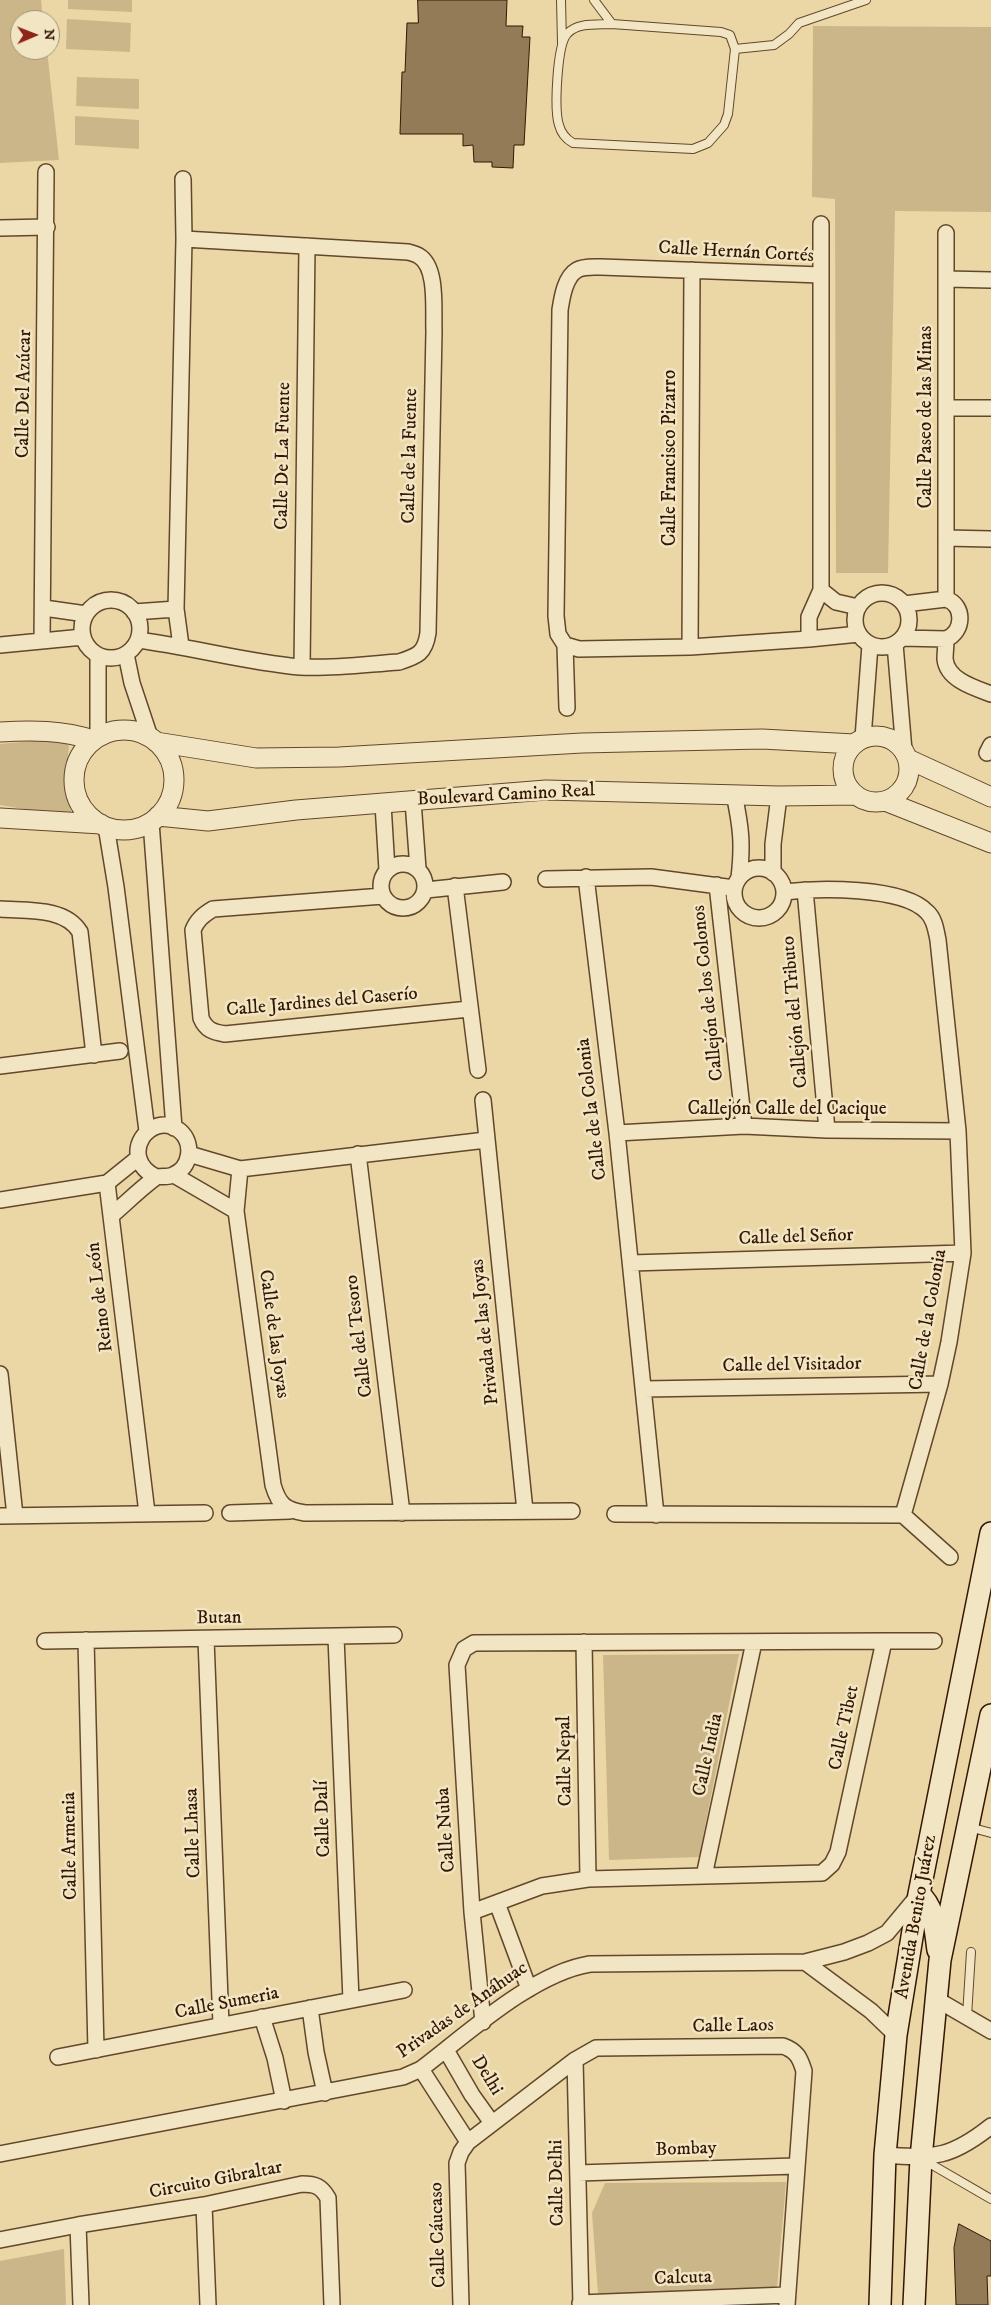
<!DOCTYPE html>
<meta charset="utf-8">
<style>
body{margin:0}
#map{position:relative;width:991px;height:2305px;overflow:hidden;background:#ead7a5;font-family:"IM FELL DW Pica",serif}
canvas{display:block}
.north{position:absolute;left:10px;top:10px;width:50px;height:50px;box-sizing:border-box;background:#f1e5c4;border:1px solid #a59376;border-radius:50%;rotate:89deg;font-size:14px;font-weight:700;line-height:20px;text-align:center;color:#341702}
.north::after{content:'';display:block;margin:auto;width:18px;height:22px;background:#8f2418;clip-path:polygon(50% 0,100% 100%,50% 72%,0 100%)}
</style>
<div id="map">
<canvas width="991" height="2305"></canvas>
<div class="north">N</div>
</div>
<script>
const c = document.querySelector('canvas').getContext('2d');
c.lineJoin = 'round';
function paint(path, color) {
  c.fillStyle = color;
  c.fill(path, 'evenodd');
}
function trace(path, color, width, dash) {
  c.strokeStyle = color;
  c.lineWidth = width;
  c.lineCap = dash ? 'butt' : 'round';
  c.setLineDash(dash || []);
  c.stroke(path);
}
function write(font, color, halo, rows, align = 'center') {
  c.font = font + ' "IM FELL DW Pica",serif';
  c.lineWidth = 5;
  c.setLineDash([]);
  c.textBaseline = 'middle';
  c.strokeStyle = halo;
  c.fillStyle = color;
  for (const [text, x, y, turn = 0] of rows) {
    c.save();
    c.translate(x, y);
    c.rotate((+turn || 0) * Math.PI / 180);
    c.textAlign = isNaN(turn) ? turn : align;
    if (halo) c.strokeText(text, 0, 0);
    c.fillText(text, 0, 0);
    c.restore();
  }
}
paint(new Path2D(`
 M0,0H41L43,20H20V50H47L59,160L0,163Z
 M68,0H132V12L68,9Z
 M67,19L131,23L130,52L66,49Z
 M813,26L991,27V212L895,211L888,573H836L835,199L812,197Z
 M77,77L139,79V109L76,106Z
 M75,116L139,120V149L75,145Z
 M53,739H66L69,747L65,779L71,812L36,811L0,805V744Z
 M739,1654L699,1857L609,1860L603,1655Z
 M786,2182L777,2287L598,2294L592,2213L605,2183Z
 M64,2249L66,2305H0V2261Z`), '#cbb689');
const building = new Path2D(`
 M418,0H507L506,26H523L522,37H530L524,145H514L513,168L492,167V162H474L473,145L463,146V134H400L402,72H405L407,23H418Z
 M959,2224L991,2241V2276H987L988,2305H956L954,2248Z`);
paint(building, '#937b57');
trace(building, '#341702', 1);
const service = new Path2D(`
 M561,0L562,43
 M594,0L612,24
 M612,24L721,32L730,35L735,49L728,114L724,125L708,143L693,149L573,143C566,139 561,133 559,125C554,110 557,45 567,34C577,22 598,25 612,24Z
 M735,49L774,45L789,34L799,23L866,0
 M969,1827L991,1833
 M967,2016L971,1952
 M922,2159L991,2199`);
const minor = new Path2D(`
 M0,228L47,227
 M946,233V599C965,605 964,632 946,639C946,646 945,653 945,659C947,680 975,688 991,694
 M821,275L601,267C595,267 583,266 577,270C565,277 562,297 560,310L556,616L558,634L565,645L579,649L690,647L809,639L859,634
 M947,279L991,280
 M946,408H991
 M946,538L991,539
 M821,590L836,602L858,607
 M855 620a27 27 0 1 1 54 0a27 27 0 1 1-54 0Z
 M82 629a29 29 0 1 1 58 0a29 29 0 1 1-58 0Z
 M904,604L946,599
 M44,608L86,614
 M134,612L176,609
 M902,638L946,639
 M809,639V617L821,590V224
 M138,640C192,647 245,662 300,667C331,669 368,664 399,662C418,656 425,653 428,633L434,331C433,311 438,267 419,256C416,254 412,253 408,252L184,239
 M42,641L46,172
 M895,644L904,751
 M0,645L83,637
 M565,645L567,708
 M181,646L176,609L184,239L183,179
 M690,647L692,270
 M126,654L132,683L150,737
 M98,655V735
 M302,667L307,246
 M863,738L870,645
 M987,753L991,745
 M734,794C741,827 743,844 739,878
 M413,801L418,869
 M383,804L387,870
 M151,822L174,1128
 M106,826L116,887L147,1131
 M381 886a22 22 0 1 1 44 0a22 22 0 1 1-44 0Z
 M734 893a25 25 0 1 1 50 0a25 25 0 1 1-50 0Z
 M773,873V844L779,796
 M586,877L617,1133L656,1515
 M546,879L651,877L734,888
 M717,885L744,1126
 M455,886L478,1070
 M426,890L503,882
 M805,890L827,1130
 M784,892C817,888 903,886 927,912C935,919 936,931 938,940L958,1131L963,1253L949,1342L940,1384L903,1515
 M383,896L213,909C203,915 197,920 193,930L201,1018C206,1030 213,1032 225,1034L469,1009
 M0,909C27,911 65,907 80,932L94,1055
 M0,1066L120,1051
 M483,1100L525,1511
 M617,1133L744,1126L827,1130L958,1131
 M189,1154L240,1169L486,1140
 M358,1154L402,1513
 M240,1169L236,1211L273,1485C279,1505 285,1510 305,1513L572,1511
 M174,1175L236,1211
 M107,1183L147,1513
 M0,1200L107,1183L138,1158
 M111,1216C125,1204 140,1189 155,1178C159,1175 167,1178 173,1175C191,1168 194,1143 180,1131C151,1108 116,1157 156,1177
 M631,1263L963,1253
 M0,1374L15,1516
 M644,1389L940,1384
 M230,1513L290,1511
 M615,1514L903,1515
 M903,1515L950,1557
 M0,1516L205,1513
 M336,1637L351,2000
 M206,1639L221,2025
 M86,1640L96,2050
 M45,1641L394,1635
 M884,1641H934
 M584,1642L588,1879
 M704,1876L754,1642
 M497,1903L529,1989
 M472,1912L542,1886L588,1879L822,1873L832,1864L838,1852L884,1641L474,1643L464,1649L457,1665L472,1912L483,2022
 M805,1962L871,2011L896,2035
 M936,1999L991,2031
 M310,2008L316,2052L325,2093
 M262,2017L275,2058L284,2101
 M446,2050L472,2095L492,2123
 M58,2057L404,1990
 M575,2060L581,2305
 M421,2069L468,2142
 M0,2154L403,2077L421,2069C467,2034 533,1973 590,1964L805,1962L844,1952L868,1943L887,1933L917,1897
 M885,2155C934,2159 952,2157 991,2126
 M578,2173L795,2166
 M204,2205L208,2305
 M78,2225L81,2305
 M0,2240L78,2225L204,2205L302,2184C315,2184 321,2186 328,2198L332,2305
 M580,2303L787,2295
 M461,2305L457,2163L461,2152L468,2142L575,2060L596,2048L783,2046C797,2051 800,2058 804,2071L787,2305`);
const tertiary = new Path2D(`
 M74 780a50 50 0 1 1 100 0a50 50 0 1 1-100 0Z
 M0,732C32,730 62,730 93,740
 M843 769a33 33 0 1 1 66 0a33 33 0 1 1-66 0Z
 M156,742L256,758L339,757L582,743L762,739L854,744
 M908,759L991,797
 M885,801L991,843
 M158,816L208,821L296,810L546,790L779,796L856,795
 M0,818L101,824`);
const secondary = new Path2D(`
 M919,1894C935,1908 935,1930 938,1950
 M880,2305L885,2155L896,2035L919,1894L991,1533
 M914,2305L921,2158L940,1960L991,1715`);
trace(service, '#62472b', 10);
trace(minor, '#62472b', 18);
trace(tertiary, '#62472b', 21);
trace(secondary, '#341702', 24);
trace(service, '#f1e5c4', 8);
trace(minor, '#f1e5c4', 15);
trace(tertiary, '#f1e5c4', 19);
trace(secondary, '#f1e5c4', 21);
write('19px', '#341702', '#f1e5c4', [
 ["Calle Hernán Cortés",736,253,3],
 ["Calle Del Azúcar",25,394,-89],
 ["Calle Paseo de las Minas",927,417,-90],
 ["Calle De La Fuente",284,456,-89],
 ["Calle de la Fuente",411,456,-89],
 ["Calle Francisco Pizarro",671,458,-90],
 ["Boulevard Camino Real",506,796,-3],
 ["Callejón de los Colonos",709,993,-96],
 ["Calle Jardines del Caserío",322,1003,-5],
 ["Callejón del Tributo",796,1012,-95],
 ["Calle de la Colonia",593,1109,-97],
 ["Callejón Calle del Cacique",787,1110],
 ["Calle del Señor",796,1238,-2],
 ["Reino de León",101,1297,-97],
 ["Calle de la Colonia",929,1320,-80],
 ["Privada de las Joyas",486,1332,-96],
 ["Calle de las Joyas",273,1334,82],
 ["Calle del Tesoro",360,1336,-97],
 ["Calle del Visitador",792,1366,-1],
 ["Butan",219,1619,-1],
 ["Calle Tibet",845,1728,-78],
 ["Calle India",709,1755,-78],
 ["Calle Nepal",566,1761,-91],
 ["Calle Dalí",324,1819,-92],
 ["Calle Nuba",447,1830,-94],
 ["Calle Lhasa",194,1833,-92],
 ["Calle Armenia",71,1846,-91],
 ["Avenida Benito Juárez",917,1917,-80],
 ["Calle Sumeria",227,2004,-11],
 ["Privadas de Anáhuac",463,2011,-35],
 ["Calle Laos",733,2027,-1],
 ["Delhi",486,2076,58],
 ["Bombay",686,2150,-2],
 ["Circuito Gibraltar",216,2181,-11],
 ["Calle Delhi",558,2183,-91],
 ["Calle Cáucaso",439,2235,-92],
 ["Calcuta",683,2279,-2]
]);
</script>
